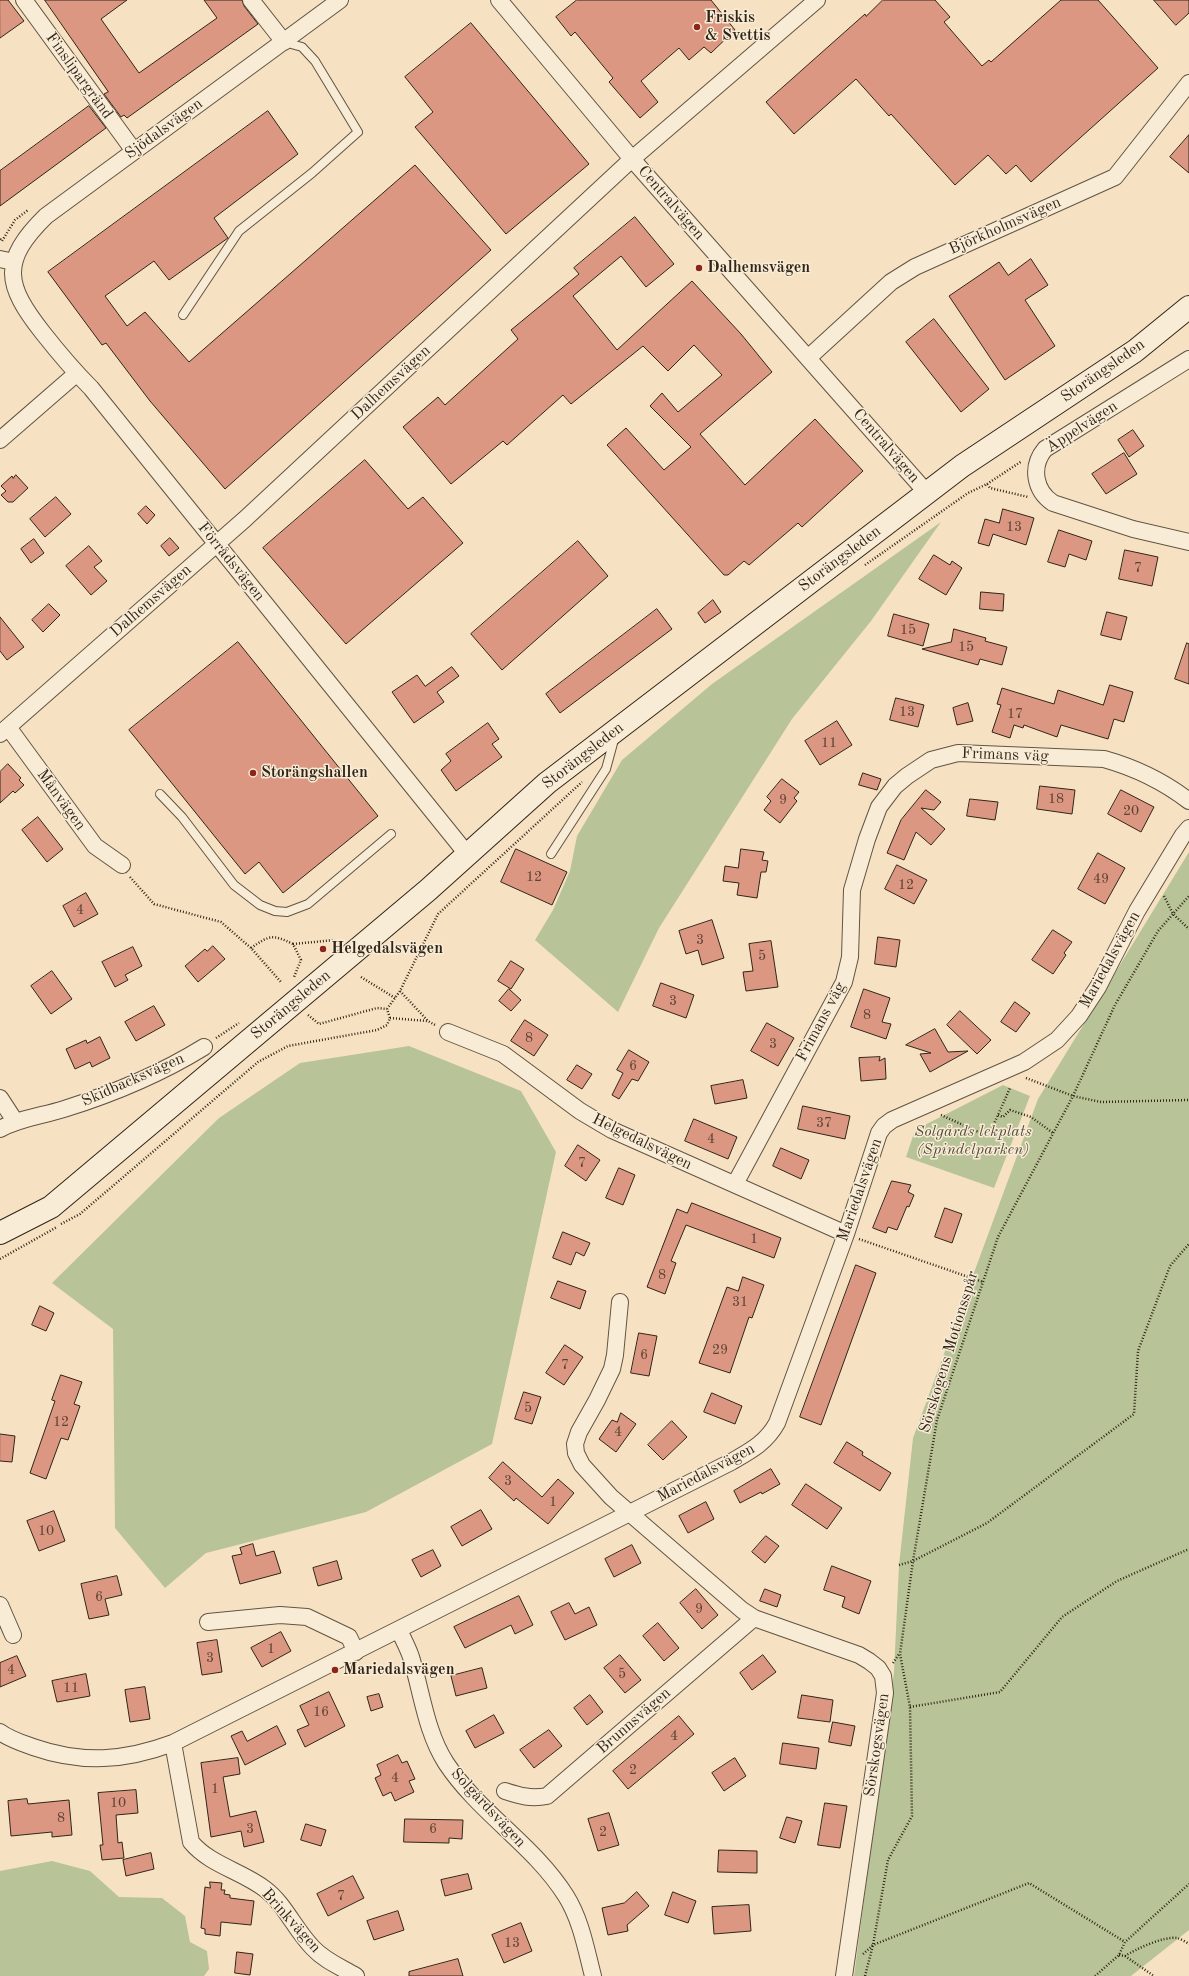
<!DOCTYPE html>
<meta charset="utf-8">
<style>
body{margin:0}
canvas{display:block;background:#f6e2c2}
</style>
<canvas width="1189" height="1976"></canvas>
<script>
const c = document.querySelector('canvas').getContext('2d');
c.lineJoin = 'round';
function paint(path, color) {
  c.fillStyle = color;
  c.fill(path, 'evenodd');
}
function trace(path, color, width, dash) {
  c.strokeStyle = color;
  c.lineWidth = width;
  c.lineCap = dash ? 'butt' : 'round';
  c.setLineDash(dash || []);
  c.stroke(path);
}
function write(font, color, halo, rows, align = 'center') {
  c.font = font + ' "Old Standard TT",serif';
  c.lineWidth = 3;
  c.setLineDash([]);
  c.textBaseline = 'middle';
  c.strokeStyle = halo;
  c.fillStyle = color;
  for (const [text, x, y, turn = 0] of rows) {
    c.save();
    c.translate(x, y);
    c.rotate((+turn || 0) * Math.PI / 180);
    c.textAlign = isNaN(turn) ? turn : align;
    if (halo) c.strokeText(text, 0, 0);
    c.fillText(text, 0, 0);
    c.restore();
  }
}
paint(new Path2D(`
 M941,522L871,621L792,719L659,928L618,1012L535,940L553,910L570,871L577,836L622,760L712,684Z
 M1189,852V1930L1131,1976H854L894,1672L899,1565L913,1438L1038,1099Z
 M409,1046L521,1091L556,1152L492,1444L366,1512L206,1553L165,1588L115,1528L113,1329L52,1283L219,1118L300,1063Z
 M1003,1085L1030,1096L994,1188L906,1157L915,1130Z
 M52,1861L90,1871L119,1897L162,1898L185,1916L190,1942L207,1951L209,1969L204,1976H0V1871Z`), '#b8c497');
const building = new Path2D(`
 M0,0H8L24,21L0,38Z
 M45,0H127L101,19L139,73L217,18L204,0H242L244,6L258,24L127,118L124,115L121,117L104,94L108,92Z
 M577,0H711L735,30L711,53L704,47L689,60L679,48L641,81L658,102L640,118L609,82L613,78L575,32L571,36L556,17Z
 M883,0H935L950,17L944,22L982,66L989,60L991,62L1061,0H1098L1158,68L1031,182L1016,165L1006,174L988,155L955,185L891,114L889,116L856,79L794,134L766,102L865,14L866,16Z
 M1154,0H1189V13L1176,25Z
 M471,23L589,164L506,234L415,127L433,112L405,77Z
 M89,106L106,128L0,206V171Z
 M268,111L298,154L214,218L228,238L169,280L154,261L105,296L127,326L145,312L189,362L415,165L491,250L225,489L150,401L106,343L102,345L48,272Z
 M1189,135V173L1170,157Z
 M635,217L674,264L646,287L621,256L573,296L617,350L692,281L741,334L772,372L700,434L745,485L815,419L863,471L802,527L798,523L749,565L744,561L728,575H724L607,445L626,428L664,470L691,447L650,406L662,393L678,412L722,375L694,345L668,371L643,346L571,404L563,395L507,445L503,441L451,484L403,427L438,397L445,405L518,339L511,330L579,274L574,268Z
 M1031,259L1048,285L1025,300L1055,346L1005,380L949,296L999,262L1008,275Z
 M934,319L989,389L961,412L906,342Z
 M1133,430L1144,446L1129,457L1118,440Z
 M1124,453L1137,474L1106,494L1092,474Z
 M365,460L408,509L423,497L463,543L346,644L263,548Z
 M16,475L28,488L13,502H8L1,495L6,491L1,486L12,476L13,478Z
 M56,497L71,514L45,537L30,519Z
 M146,506L155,515L147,524L138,514Z
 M1003,509L1034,518L1026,545L993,534L989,546L978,543L985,519L999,523Z
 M1059,530L1092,541L1086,560L1069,554L1065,567L1048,562Z
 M170,538L179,548L169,556L161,546Z
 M34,539L44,553L31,563L21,549Z
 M578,541L608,576L502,670L471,634Z
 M89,546L102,561L94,567L107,581L91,595L66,566Z
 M1125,550L1158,557L1152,586L1119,579Z
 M934,555L950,565L952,561L962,568L946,595L919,579Z
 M981,592L1004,594L1003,611L980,609Z
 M713,600L721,612L705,623L698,613Z
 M49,604L60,615L43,632L32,620Z
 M657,609L672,629L560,713L546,694Z
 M1107,612L1127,617L1121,640L1101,635Z
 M894,614L929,624L923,646L888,636Z
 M0,617L24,647L7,660L0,651Z
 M954,629L986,638L985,641L1007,647L1002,665L980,659L978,665L922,649L951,642Z
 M238,642L378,816L283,893L259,862L245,874L129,730Z
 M1187,643L1189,644V684L1175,679Z
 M452,667L459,676L437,692L444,702L414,723L392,692L417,675L425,686Z
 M1110,685L1133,692L1124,722L1114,719L1108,739L1061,725L1057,737L1024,725L1023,728L1014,725L1010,738L992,732L1001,705L997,704L1002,688L1054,704L1058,690L1103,705Z
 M896,698L924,705L918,727L890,720Z
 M968,703L973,721L957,725L953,708Z
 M837,721L852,745L820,765L805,741Z
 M488,723L499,739L492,744L502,757L456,791L441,770L451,761L446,754Z
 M8,764L21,778L19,780L24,785L15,793L13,791L0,803V772Z
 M863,773L881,779L877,790L859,785Z
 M782,779L799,792L794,798L797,801L780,823L764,810L771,801L767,797Z
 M1040,786L1075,790L1072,814L1037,809Z
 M926,790L941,802L934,810L921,808L945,829L931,845L916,832L904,860L887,853L901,820Z
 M1121,790L1154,807L1141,832L1108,814Z
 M970,799L998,802L995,820L967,816Z
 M38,817L63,849L47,862L22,830Z
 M516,849L567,872L552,905L501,882Z
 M741,849L764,852L762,860L768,861L766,872H761L757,898L737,895L739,883L723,881L725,866L738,868Z
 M1098,853L1125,868L1105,904L1078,889Z
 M897,865L927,880L914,904L885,889Z
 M86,893L98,914L74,927L63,906Z
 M712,920L724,958L702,965L698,950L686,954L679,931Z
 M1053,930L1072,942L1064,953L1066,955L1053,974L1032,960Z
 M878,937L900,940L896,967L875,964Z
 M771,941L778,987L746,991L743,972L753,971L749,944Z
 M213,946L225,959L198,982L185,966L205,949L207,951Z
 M133,947L142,966L125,975L128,980L115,987L102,962Z
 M511,961L524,969L511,989L498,981Z
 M52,971L72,999L51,1014L31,986Z
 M661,983L694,995L686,1018L653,1006Z
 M509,989L521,1000L511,1011L499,1001Z
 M864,989L890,998L882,1022L891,1024L886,1039L851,1027Z
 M1015,1002L1030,1013L1016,1032L1001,1022Z
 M154,1006L165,1025L136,1041L125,1022Z
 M960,1011L991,1040L977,1054L947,1025Z
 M525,1020L548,1035L534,1056L511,1041Z
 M767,1023L794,1038L778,1066L751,1051Z
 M935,1029L948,1052L968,1051L930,1072L920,1054L931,1053L906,1045Z
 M100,1037L110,1058L92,1067L90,1062L75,1069L66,1049L86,1040L87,1043Z
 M629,1050L649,1062L638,1081L632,1079L619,1099L612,1095L623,1073L617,1070Z
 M880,1057L879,1061L885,1058L886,1079L861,1081L859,1058Z
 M577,1065L592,1074L582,1089L567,1080Z
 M743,1080L747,1098L715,1104L711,1086Z
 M803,1106L850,1116L845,1139L798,1129Z
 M694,1119L737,1137L728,1159L685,1141Z
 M578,1145L600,1160L586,1181L565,1166Z
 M781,1148L809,1160L801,1179L773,1166Z
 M619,1168L635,1175L623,1205L606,1198Z
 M892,1181L911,1185L908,1192L914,1195L909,1207L907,1206L897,1230L888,1227L886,1233L873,1228Z
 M692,1203L781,1238L774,1258L686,1225L671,1261L676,1263L665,1294L647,1287L677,1209L687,1213Z
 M945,1208L962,1214L952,1243L935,1237Z
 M563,1232L590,1243L584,1256L576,1252L571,1265L553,1258Z
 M856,1265L876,1273L821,1425L800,1417Z
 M743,1277L764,1285L752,1318L749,1317L730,1373L699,1363L727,1287L738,1291Z
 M558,1281L586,1291L580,1309L551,1298Z
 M40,1306L54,1313L46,1331L32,1325Z
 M639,1333L657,1336L649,1376L631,1373Z
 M565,1345L583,1357L564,1385L546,1373Z
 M61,1375L82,1382L74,1404L80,1406L68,1440L61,1438L46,1479L30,1473L55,1401L52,1400Z
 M524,1392L541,1397L532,1424L515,1419Z
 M712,1393L742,1406L735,1424L704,1412Z
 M621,1413L636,1424L616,1452L599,1439L612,1420L617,1422Z
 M672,1421L687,1437L663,1460L648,1445Z
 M0,1434L15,1436L12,1462L0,1461Z
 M847,1442L863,1452L862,1455L891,1473L880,1491L834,1463Z
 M503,1462L542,1497L558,1479L574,1493L548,1524L516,1498L514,1501L489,1478Z
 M771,1469L780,1484L762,1494L761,1492L740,1503L734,1491Z
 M806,1484L842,1508L827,1529L792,1505Z
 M706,1502L714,1519L688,1533L679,1516Z
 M481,1510L492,1529L462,1546L451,1527Z
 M54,1511L65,1541L39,1551L27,1521Z
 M766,1536L779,1546L765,1563L752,1552Z
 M253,1544L256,1556L274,1551L281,1573L240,1584L232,1556L242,1554L240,1548Z
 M632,1545L641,1563L614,1577L605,1559Z
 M433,1550L441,1566L421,1577L412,1560Z
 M337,1561L342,1579L318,1586L313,1568Z
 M832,1566L871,1581L859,1614L842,1607L845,1597L824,1590Z
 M117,1576L122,1595L105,1599L109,1615L89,1619L81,1584Z
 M696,1589L718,1615L702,1629L680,1603Z
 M765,1589L781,1595L777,1607L760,1601Z
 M519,1596L533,1625L515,1634L511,1625L465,1648L454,1627Z
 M569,1603L575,1614L589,1607L597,1625L565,1640L551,1612Z
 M658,1623L679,1648L664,1661L643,1636Z
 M281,1632L291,1651L262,1667L251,1648Z
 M217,1640L222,1672L202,1675L197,1643Z
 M620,1655L641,1680L625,1693L604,1668Z
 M763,1655L776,1672L752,1690L740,1673Z
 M17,1656L26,1676L0,1687V1663Z
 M482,1668L487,1688L456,1696L451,1676Z
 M86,1674L90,1696L57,1702L52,1681Z
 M145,1687L150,1719L130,1722L125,1690Z
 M329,1692L345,1726L305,1747L297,1730L309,1725L300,1706Z
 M379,1694L383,1707L371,1711L367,1697Z
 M590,1695L603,1712L587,1725L574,1708Z
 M802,1695L833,1700L830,1722L798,1718Z
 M494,1715L504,1733L475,1748L466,1731Z
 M679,1716L694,1734L628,1789L613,1771Z
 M833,1722L855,1726L851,1746L829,1742Z
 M277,1726L286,1744L245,1765L231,1736L242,1731L247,1741Z
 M549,1730L562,1746L534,1768L520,1750Z
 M783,1743L819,1748L816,1769L780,1764Z
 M398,1755L402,1763L407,1761L415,1779L409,1781L414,1792L395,1801L391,1792L383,1796L375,1778L381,1775L377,1765Z
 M238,1758L240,1774L223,1777L230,1817L256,1811L264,1842L244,1847L241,1831L211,1837L201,1763Z
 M735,1758L746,1776L724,1791L712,1773Z
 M136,1790L138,1813L116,1815L118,1843L122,1842L124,1858L102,1860L100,1845H103L98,1793Z
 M27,1799L28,1804L69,1800L72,1835L52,1837V1832L11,1836L8,1801Z
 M825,1803L847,1806L840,1848L818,1845Z
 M609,1813L619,1845L598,1851L588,1819Z
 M787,1817L802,1821L795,1843L780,1838Z
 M405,1819L463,1820L462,1839L449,1838V1843L404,1842Z
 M306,1824L326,1830L321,1846L301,1840Z
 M719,1850L757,1851V1873L718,1872Z
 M151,1853L154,1869L126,1876L123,1860Z
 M468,1874L472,1889L445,1896L441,1880Z
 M353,1876L364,1898L328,1916L317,1894Z
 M210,1882L222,1883L221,1890H225L224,1894L230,1895V1898L254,1901L251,1925L221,1922L220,1936L205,1934V1929L201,1928L205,1887L210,1888Z
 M637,1892L649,1906L627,1925L628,1931L608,1935L602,1908L624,1903Z
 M673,1892L696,1901L688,1923L665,1915Z
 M749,1905L751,1931L714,1934L712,1907Z
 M398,1911L404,1930L374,1940L367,1921Z
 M521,1923L532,1951L504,1963L492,1935Z
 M237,1952L253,1954L250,1975L235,1973Z
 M458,1959L463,1976H409V1972Z`);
paint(building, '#db9782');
trace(building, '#312518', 1);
const service = new Path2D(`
 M183,315L239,231L312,173L358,132L315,61L302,47L284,42
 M160,794L182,817L234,885L260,905L275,911L287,912L308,904L391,834
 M551,854L606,769L615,736`);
const minor = new Path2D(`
 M24,0L134,151
 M251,0L284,42
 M340,0L46,216C0,261 5,285 43,333C58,352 74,371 91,388L467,854
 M499,0L632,159L927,493
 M0,259L14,262
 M808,358L891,282L915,267L1115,177L1189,83
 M1189,359L1045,449C1030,467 1035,491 1053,503L1133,529L1189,542
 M0,440L76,374
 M8,727L95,846L122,865
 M0,734L245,519L632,159L817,0
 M448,1032L503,1054L580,1111L612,1130L846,1234
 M0,1098L15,1121
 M0,1129C20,1118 42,1116 64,1109C112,1094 162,1073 204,1047
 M735,1184L844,982L850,957L852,890L867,839L879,807L895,786L907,776L931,760L958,753L1104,759C1136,768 1163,781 1189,801
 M620,1302L615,1355L612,1369L597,1400L579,1432L575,1444L576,1453L582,1465L611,1497L742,1610L754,1618L859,1655L869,1661L878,1668L883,1676L885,1693L844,1976
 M0,1605L13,1635
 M208,1622L280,1615L307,1617L349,1637L356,1652
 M399,1630C403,1639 408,1648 411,1657C422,1693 426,1732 446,1763C479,1813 534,1845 566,1896C581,1920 586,1949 593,1976
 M0,1732C9,1739 22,1743 33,1747C82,1764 125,1761 173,1743L731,1462C750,1451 766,1443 777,1423L846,1234L879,1133L884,1126L892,1120L1024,1062L1057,1040L1079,1016L1098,987L1137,911L1183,835L1189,828
 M173,1743L191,1842C210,1865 242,1871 265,1889C285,1904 295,1930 313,1948C325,1961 341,1967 356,1976
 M505,1791C520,1796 531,1799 547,1796L754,1618`);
const secondary = new Path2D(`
 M0,1233L51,1207L428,890L547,783L962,466L1135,351L1189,307`);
trace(service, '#625442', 10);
trace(minor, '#625442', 18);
trace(secondary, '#312518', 24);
trace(new Path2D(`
 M0,239L2,241L15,220L28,210
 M987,484L1022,461
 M865,565L968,493L987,484L990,488L1028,497
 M130,877L154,904L221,922L251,948L281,982
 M1164,896L1173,914L1189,929
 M293,944L335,940
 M251,948C270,935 272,934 293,944L301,960L294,977
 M361,977L395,998
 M400,991L428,1021L435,1025
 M387,1009L400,991L438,914L582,782
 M308,1015L319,1024L377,1008L387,1009
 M390,1018L428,1021
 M216,1038L239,1023
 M1026,1078L1073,1096L1101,1102L1189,1100
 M941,1115L976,1131L989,1135L1010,1088
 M998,1115L1003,1117L1010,1110L1031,1117L1053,1133
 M61,1224L80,1214L258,1062L288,1046L377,1030L387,1025L390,1018L387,1009
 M859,1239L983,1282
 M0,1259L57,1227
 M899,1565L913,1561L987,1523L1134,1414L1138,1351L1170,1266L1189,1244
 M893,1663L899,1654
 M910,1707L1000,1692L1062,1617L1117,1581L1189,1549
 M863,1954L873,1945L1029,1883L1125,1942
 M1119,1955L1125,1956L1154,1976
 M1125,1956C1136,1949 1164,1936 1177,1938C1181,1939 1186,1942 1189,1944
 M865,1976L873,1945L888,1860L912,1816L910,1707L900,1654L913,1561L937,1420L998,1237L1073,1096L1115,1005L1158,931L1189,896
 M1095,1976L1119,1955L1125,1942L1189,1884`), '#312518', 2.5, [1, 2]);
trace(service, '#f9ecd7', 8);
trace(minor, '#f9ecd7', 16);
trace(secondary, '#f9ecd7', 22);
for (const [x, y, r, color] of [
 [697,27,4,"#8f2418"],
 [699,268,4,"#8f2418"],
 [253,773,4,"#8f2418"],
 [323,949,4,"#8f2418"],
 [335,1670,4,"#8f2418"]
]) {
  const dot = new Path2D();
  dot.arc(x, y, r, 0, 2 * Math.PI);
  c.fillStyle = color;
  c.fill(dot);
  trace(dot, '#f9ecd7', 1.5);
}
write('14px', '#5c4232', null, [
 ["13",1014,527],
 ["7",1138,568],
 ["15",908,630],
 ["15",966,647],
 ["13",907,712],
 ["17",1015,714],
 ["11",829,743],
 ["18",1056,799],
 ["9",783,800],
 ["20",1131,811],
 ["12",534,877],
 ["49",1101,879],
 ["12",906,885],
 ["4",80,910],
 ["3",700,940],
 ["5",762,956],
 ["3",673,1001],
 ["8",867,1015],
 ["8",529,1038],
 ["3",773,1044],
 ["6",633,1066],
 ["37",824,1123],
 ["4",711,1139],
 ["7",582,1163],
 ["1",754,1239],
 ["8",662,1275],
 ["31",740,1302],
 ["29",720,1350],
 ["6",644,1355],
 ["7",565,1365],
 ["5",528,1408],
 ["12",61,1422],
 ["4",618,1432],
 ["3",508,1481],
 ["1",553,1502],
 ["10",46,1531],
 ["6",99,1597],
 ["9",699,1609],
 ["1",271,1649],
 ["3",210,1658],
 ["4",11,1670],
 ["5",622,1674],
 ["11",71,1688],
 ["16",321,1712],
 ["4",674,1736],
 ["2",633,1770],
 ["4",395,1778],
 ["1",215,1789],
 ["10",118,1803],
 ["8",61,1818],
 ["3",250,1829],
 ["6",433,1829],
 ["2",603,1832],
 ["7",341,1896],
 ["13",512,1943]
]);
write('bold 16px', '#312518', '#f9ecd7', [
 ["Friskis",705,18],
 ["& Svettis",705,36],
 ["Dalhemsvägen",707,268],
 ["Storängshallen",261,773],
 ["Helgedalsvägen",331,949],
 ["Mariedalsvägen",343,1670]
], 'left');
write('16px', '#312518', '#f9ecd7', [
 ["Finslipargränd",79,76,54],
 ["Sjödalsvägen",164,129,-36],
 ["Centralvägen",671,203,49],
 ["Björkholmsvägen",1005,226,-24],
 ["Storängsleden",1103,371,-35],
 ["Dalhemsvägen",391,383,-43],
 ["Äppelvägen",1082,427,-33],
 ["Centralvägen",886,446,49],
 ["Storängsleden",840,559,-37],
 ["Förrådsvägen",231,562,51],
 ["Dalhemsvägen",151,601,-41],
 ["Frimans väg",1005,755,2],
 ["Storängsleden",583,756,-38],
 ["Månvägen",61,800,54],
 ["Mariedalsvägen",1110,960,-61],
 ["Storängsleden",291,1005,-40],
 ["Frimans väg",821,1022,-62],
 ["Skidbacksvägen",133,1080,-24],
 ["Helgedalsvägen",642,1142,26],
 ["Mariedalsvägen",860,1190,-71],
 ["Sörskogens Motionsspår",949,1352,-73],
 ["Mariedalsvägen",706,1473,-28],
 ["Brunnsvägen",634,1721,-41],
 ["Sörskogsvägen",877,1745,-82],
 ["Solgårdsvägen",488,1808,47],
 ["Brinkvägen",291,1921,48]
]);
write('italic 16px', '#534d38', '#f9ecd7', [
 ["Solgårds lekplats",973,1132],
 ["(Spindelparken)",973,1150]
]);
</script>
